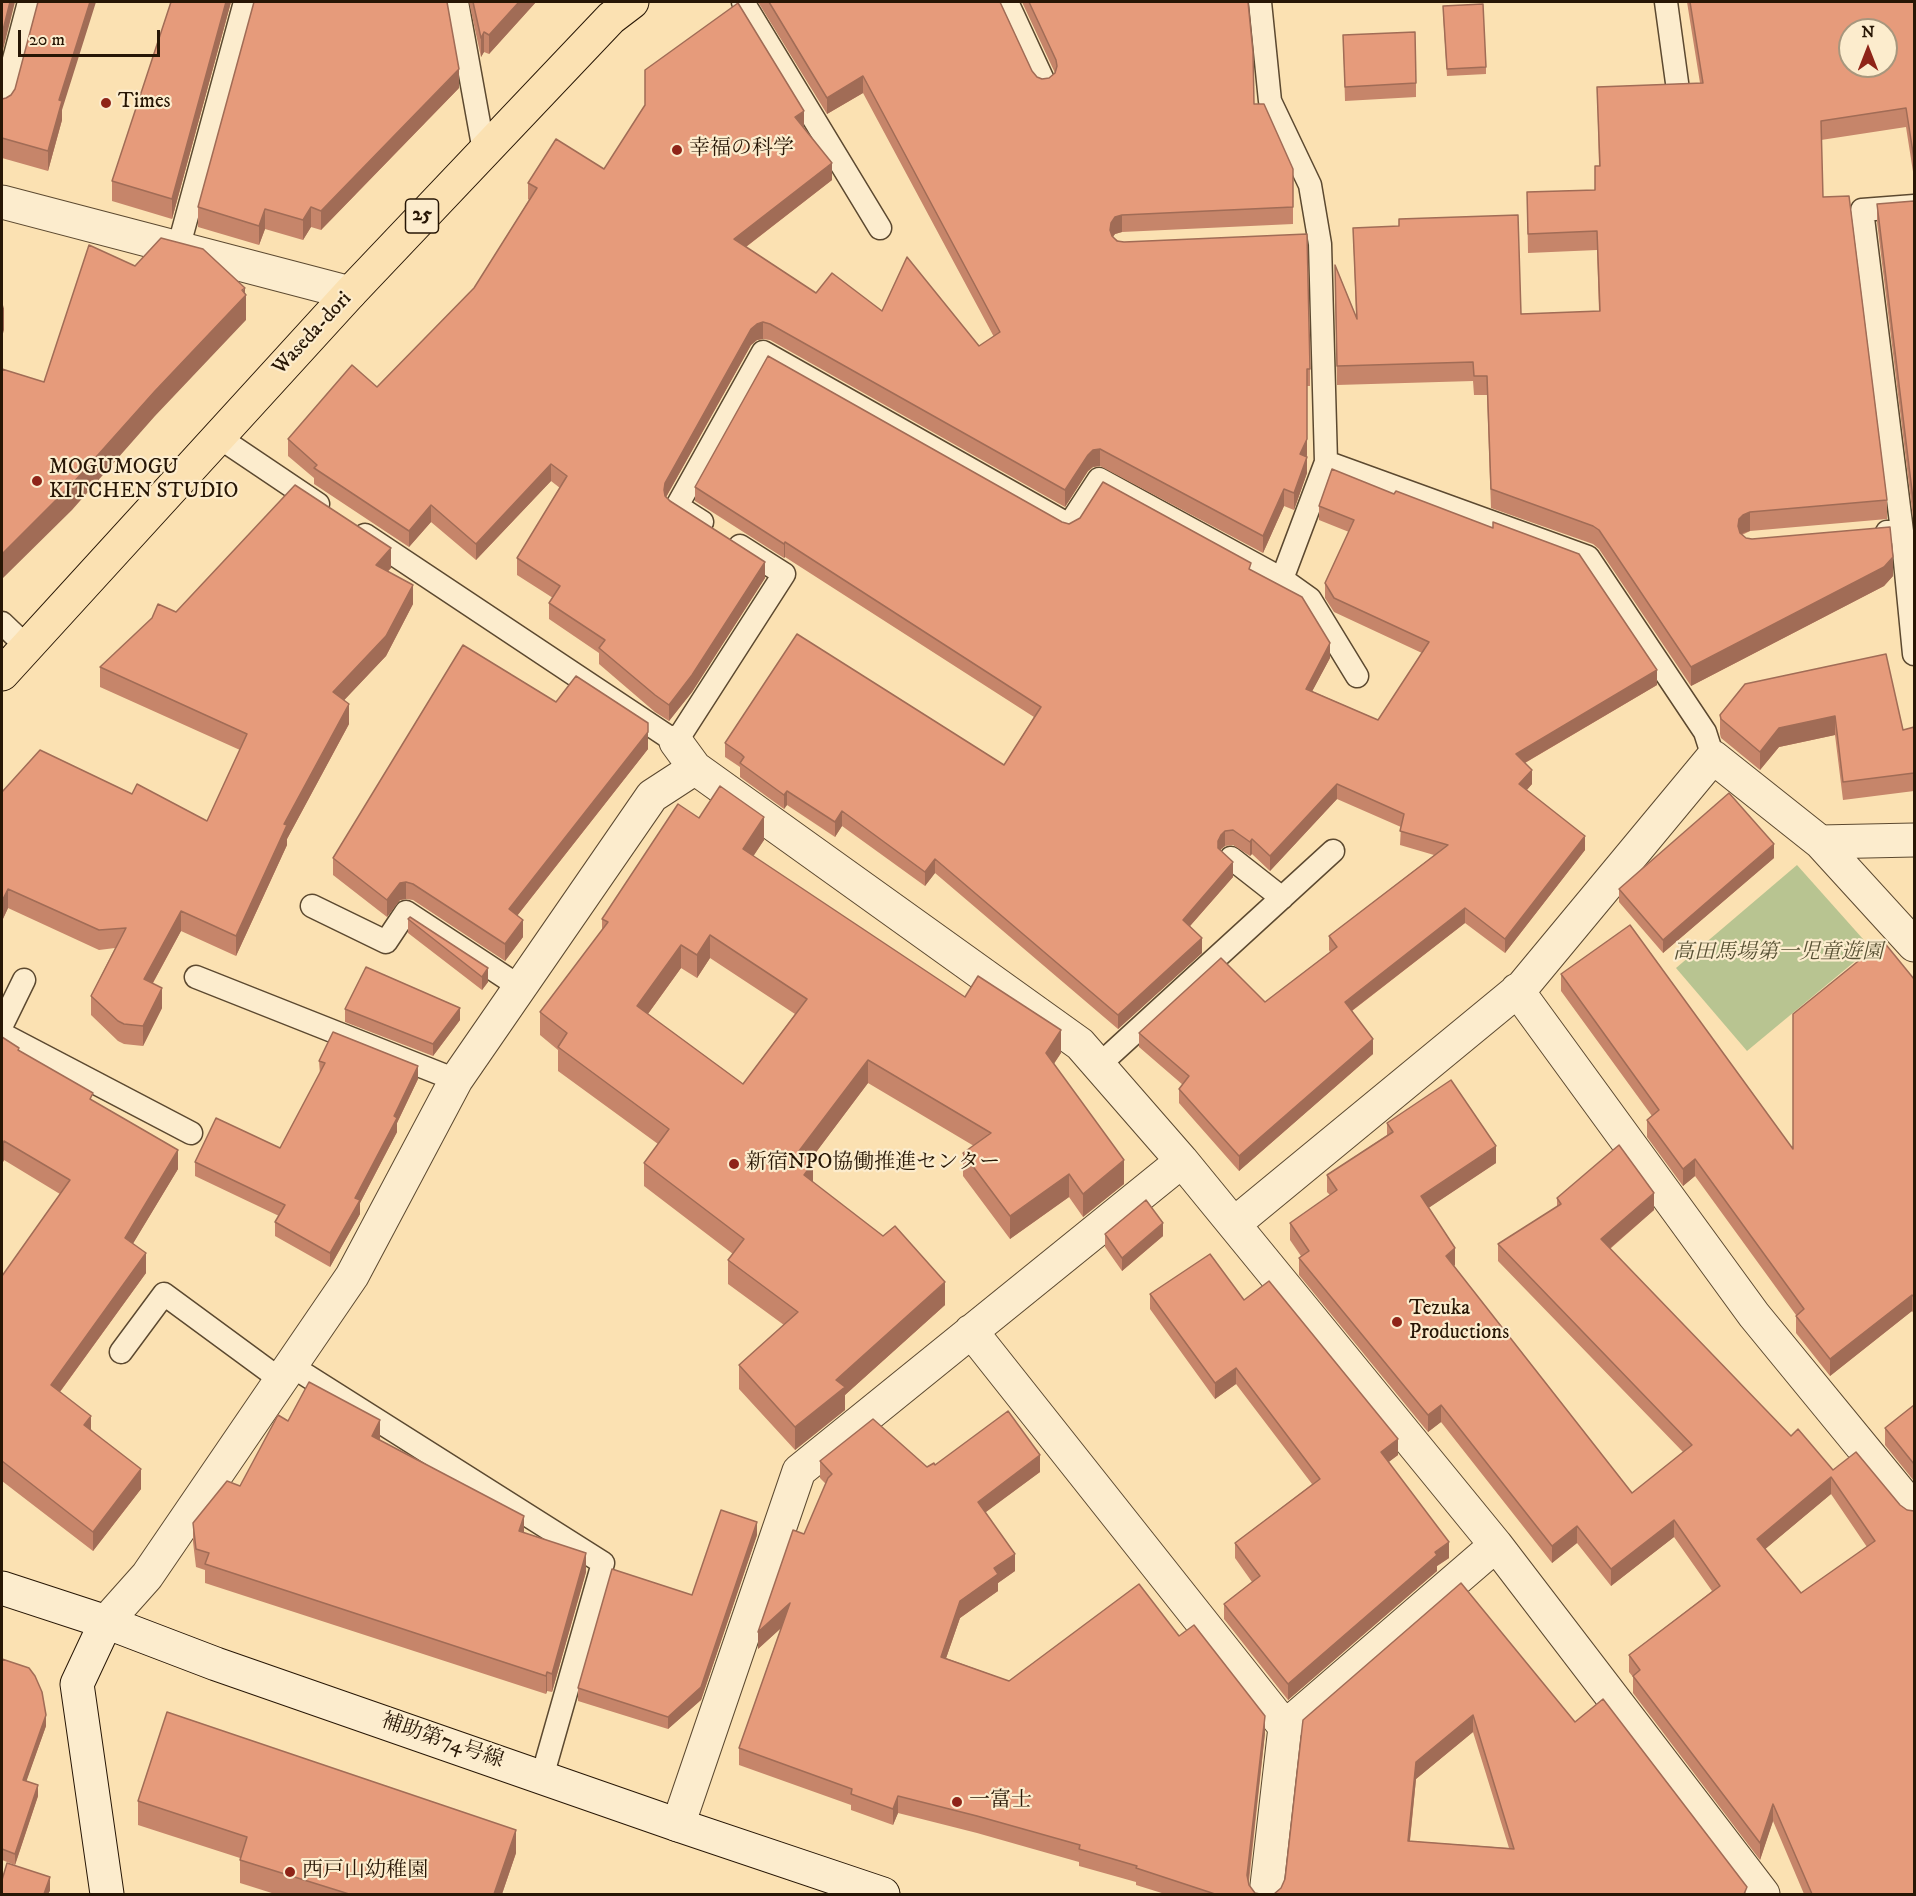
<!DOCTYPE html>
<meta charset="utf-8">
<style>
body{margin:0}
#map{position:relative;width:1916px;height:1896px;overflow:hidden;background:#fbe1b2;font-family:"IM FELL DW Pica",serif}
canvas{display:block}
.frame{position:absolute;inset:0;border:3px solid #271605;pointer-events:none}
.north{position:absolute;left:1838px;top:18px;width:60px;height:60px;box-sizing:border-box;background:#fceccd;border:2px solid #a7967d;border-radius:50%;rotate:0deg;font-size:16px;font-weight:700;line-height:24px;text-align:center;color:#271605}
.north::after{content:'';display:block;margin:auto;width:21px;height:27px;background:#8f2418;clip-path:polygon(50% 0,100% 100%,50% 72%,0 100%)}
.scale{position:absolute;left:18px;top:30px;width:142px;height:27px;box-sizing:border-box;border:3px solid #271605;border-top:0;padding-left:8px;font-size:18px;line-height:21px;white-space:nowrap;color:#271605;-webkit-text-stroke:4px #fceccd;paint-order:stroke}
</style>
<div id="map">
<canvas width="1916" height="1896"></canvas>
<div class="frame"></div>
<div class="north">N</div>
<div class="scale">20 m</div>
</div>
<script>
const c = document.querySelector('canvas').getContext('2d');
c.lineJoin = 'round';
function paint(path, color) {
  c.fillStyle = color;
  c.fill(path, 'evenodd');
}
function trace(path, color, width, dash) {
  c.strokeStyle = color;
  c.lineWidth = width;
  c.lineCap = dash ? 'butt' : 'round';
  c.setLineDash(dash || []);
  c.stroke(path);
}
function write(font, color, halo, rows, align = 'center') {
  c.font = font + ' "IM FELL DW Pica","Noto Serif JP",serif';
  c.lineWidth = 4.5;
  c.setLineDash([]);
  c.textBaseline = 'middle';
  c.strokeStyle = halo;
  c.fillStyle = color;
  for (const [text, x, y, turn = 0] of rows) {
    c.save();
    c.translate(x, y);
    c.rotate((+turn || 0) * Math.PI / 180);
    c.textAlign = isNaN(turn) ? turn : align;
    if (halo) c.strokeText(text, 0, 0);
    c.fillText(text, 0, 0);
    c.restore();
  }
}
paint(new Path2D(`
 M1797,865L1871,948L1747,1051L1676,968Z`), '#b8c491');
const lane = new Path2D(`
 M457,2L484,151
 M743,2L880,228
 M1007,2L1044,82
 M1260,2L1270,101L1310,185L1320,244L1326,462L1588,557L1705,732L1713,757
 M1666,2L1678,90
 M2,105L29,2
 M178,249L245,2
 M217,436L318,504
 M702,522L677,506L763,352L1069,525L1099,479L1282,579L1326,462
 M1902,531L1862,210L1914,206
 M1887,532L1902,531L1914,654
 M365,535L676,742L784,574L740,546
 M1282,579L1310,599L1357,676
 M2,623L26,646
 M1231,858L1282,898
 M312,906L386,942L406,912L520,987
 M196,977L456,1080
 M2,1025L24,980
 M2,1034L191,1133
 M1099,1065L1333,851
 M121,1352L164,1294L281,1380
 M290,1365L603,1563L542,1777`);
const street = new Path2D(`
 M2,202L350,293
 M676,742L695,768L1080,1044L1182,1161L1496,1545L1763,1894
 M1820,842L1914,840
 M1517,990L1754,1315L1914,1510
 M1234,1224L1523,986L1713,757L1820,842L1914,945
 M971,1331L1285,1727
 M106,1622L147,1576L352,1276L456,1080L652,796L695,768
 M678,1825L799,1471L1182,1161
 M1266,1894L1285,1727L1496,1545`);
const secondary = new Path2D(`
 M2,1588L106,1622L216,1664L678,1825L883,1894
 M106,1622L77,1684L107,1894`);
const primary = new Path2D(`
 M2,674L350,293L611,18L632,2`);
trace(lane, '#5c4930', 25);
trace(street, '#5c4930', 35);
trace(secondary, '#271605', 35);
trace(primary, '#271605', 35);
trace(lane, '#fceccd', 22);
trace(street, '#fceccd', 33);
trace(secondary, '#fceccd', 33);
trace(primary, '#fbe1b2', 33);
paint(new Path2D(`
 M231,2L172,219L112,201V181Z
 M469,2H536L489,54L484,52L481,57Z
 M758,2H1000L1032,71L1037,77L1042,79L1049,78L1055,73L1022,2H1248L1254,104L1293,169V224L1122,232L1115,234L1113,237L1310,369V386H1307V473L1294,510L1284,506L1263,553L1100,466L1093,467L1088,471L1065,507L770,340L763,339L757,340L751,345L666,497L765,578L692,692L669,721L655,712L599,664V653L549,619V603L553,598L517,575V558L560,488L551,481L476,560L431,522L409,547L314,484V478L288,456V439L377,387L474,288L529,200L528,199V183L604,169L804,127L832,180L746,247L816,293L882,311L979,346L994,337L863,93L827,114Z
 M1687,2H1914V178L1906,127L1821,140L1823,197L1887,500V519L1750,531L1742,535L1746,538L1893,576L1884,586L1691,686L1599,549L1593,544L1491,508L1487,395H1474L1473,381L1337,385L1335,284V265L1356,316L1353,228L1521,314L1599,311L1597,250L1528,253L1527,192L1595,190V166H1599L1597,87L1700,83Z
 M1443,13L1486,67V74L1447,76Z
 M1343,35L1416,83V97L1345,101Z
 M459,88L321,230L311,227L303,240L265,229L259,245L198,227V207Z
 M2,99L62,110V120L48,171L2,158Z
 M1914,201V526L1877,222V204Z
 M1332,469L1657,685L1525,763L1532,784L1526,791L1585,850L1505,953L1465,923L1352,1011L1373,1054L1239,1171L1179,1103V1089L1183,1085L1139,1047V1033L1265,1002L1330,952L1329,950V936L1434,855L1400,845L1401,827L1337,799L1270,871L1252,854L1250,856L1233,845L1225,846L1220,850L1233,877L1190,926L1202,953L1118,1029L935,873L925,886L842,826L835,837L787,805L784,809L740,777V767L725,757V743L1004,765L1034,717L785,557L784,558L695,501V487L1062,522L1251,570L1330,658L1312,691L1378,720L1422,653L1334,612L1325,598V583L1349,532L1319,520V506Z
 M391,568L388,571L413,604L386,656L344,700L349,724L287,839V845L236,956L181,931L153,983L162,1008L143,1046L124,1044L118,1041L91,1015V996L115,948L99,950L8,908L2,921V792L132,794L207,821L240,750L100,687V667L176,612Z
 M1745,684L1903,730L1914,727V791L1843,800L1835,735L1779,747L1760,770L1721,738L1720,734V715Z
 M556,702L648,749L517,916L523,937L505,961L413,900L406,899L400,900L387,917L333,875V858Z
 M699,818L764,840L753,856L965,997L1061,1053L1054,1063L1124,1184L1083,1217L1069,1197L1010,1239L963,1176V1153L974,1146L868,1083L810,1160L813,1183L945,1305L845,1395V1410L795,1450L739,1389V1365L784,1325L728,1284V1260L733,1254L644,1186V1163L658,1144L558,1071V1050L540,1035V1012L602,930V919ZM710,958L795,1014L743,1084L648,1014L681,968L697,978Z
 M1774,858L1663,953L1619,902V889Z
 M410,917L488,982L482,990L408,933V919Z
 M1561,974L1793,1149L1914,979V1314L1912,1311L1830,1376L1796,1333V1315L1695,1176L1683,1186L1647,1137V1120L1652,1116L1561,991Z
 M345,1009L460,1020L433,1056L345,1022Z
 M2,1037L19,1051L93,1101L178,1169L133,1243L146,1273L60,1392L141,1489L93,1551L2,1481V1276L60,1194L4,1160L2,1164Z
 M319,1061L418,1079L397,1123V1132L360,1203V1214L330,1267L275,1236V1222L279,1216L195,1176V1162L280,1148L320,1074Z
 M1387,1123L1496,1163L1428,1208L1455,1265L1454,1266L1632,1493L1683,1452L1498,1261V1244L1557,1207V1198L1654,1210L1610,1249L1791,1436L1833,1470L1900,1505L1914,1894H1804L1773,1821L1760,1860L1633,1693V1677L1629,1672V1655L1712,1591L1674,1537L1611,1586L1577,1543L1552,1563L1441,1422L1428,1432L1299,1275V1258L1301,1256L1290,1240V1223L1330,1195L1327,1192V1175L1387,1135ZM1831,1494L1867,1547L1801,1593L1765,1549Z
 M1105,1234L1163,1236L1122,1271L1105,1247Z
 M1150,1294L1244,1300L1398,1455L1388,1462L1449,1558L1437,1566V1571L1288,1700L1224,1619V1604L1252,1582L1235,1558V1543L1312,1484L1236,1384L1215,1399L1150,1309Z
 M1914,1405V1481L1885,1445V1428Z
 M288,1421L380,1438V1440L586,1572L552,1692L547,1691L546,1694L205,1583V1570L196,1567L193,1542V1523L240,1486Z
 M820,1461L927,1467L935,1465L1040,1472L985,1512L1015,1571L998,1583V1591L960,1618L946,1658L1009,1681L1179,1636L1265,1733L1249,1882V1885L1255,1893L1260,1894H1165L1136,1885V1882L1079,1866V1862L977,1833L898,1813L893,1825L851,1810V1805L739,1765V1748L781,1628L758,1649L826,1484L820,1478Z
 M757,1535L701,1700L668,1729L578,1701V1688L692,1595Z
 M1461,1583L1575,1722L1747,1894H1274L1281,1888ZM1473,1732L1509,1848L1410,1841L1416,1779Z
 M2,1659L46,1726L26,1781L38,1796L15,1865L2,1860Z
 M138,1801L516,1853L502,1894H275L240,1883V1858L138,1825Z`), '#c6856a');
paint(new Path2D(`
 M10,2H15L2,54V34Z
 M90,2H96L62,110V120L48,171V151L59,100Z
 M226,2H231L172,219V199Z
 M519,2H536L489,54V35Z
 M484,32V52L481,57V38Z
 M459,69V88L321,230V211Z
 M863,76V93L827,114V98Z
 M804,111V128L795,117Z
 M832,163V180L734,256V239Z
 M311,207V227L303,240V220Z
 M265,209V229L259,245V226Z
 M1122,215V232L1115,234L1111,239L1110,230L1111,223L1115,217Z
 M245,288V296L246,295V320L155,416L72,510L2,579V554Z
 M4,305V330L2,337V312Z
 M763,322V339L757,340L751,345L665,499L664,490L665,483L751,329L757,324Z
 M1307,439V455L1300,470V454Z
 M1100,449V466L1093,467L1088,471L1065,507V490L1088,455L1093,450Z
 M1307,457V473L1294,510V493Z
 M551,464V481L476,560V544Z
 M1284,489V506L1263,553V536Z
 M431,505V522L409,547V531Z
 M1750,512V531L1743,533L1739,538L1738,526L1739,519L1743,515Z
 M785,542V557L784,558V544Z
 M391,548V568L376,584V565Z
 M1893,557V576L1884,586L1691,686V667Z
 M765,562V578L692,692L669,721V705Z
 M413,585V604L386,656L333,712V692Z
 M1330,643V658L1306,703V689Z
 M1657,670V685L1516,768V754Z
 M349,704V724L287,839V845L236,956V936L284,824Z
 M1835,716V735L1779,747L1760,770V752L1779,728Z
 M648,732V749L509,926V909Z
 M1532,770V784L1519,799V784Z
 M1337,784V799L1270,871V856Z
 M787,791V805L784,809V795Z
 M842,811V826L835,837V822Z
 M764,817V840L743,872V849Z
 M1225,831V846L1221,849L1218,856V841L1221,835Z
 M1585,836V850L1505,953V939Z
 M1252,839V854L1250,856V842Z
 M1774,844V858L1663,953V940Z
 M935,859V873L925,886V872Z
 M1233,862V877L1183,934V920Z
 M406,882V899L400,900L387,917V900L400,883Z
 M8,889V908L2,921V901Z
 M1465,908V923L1345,1016V1002Z
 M181,911V931L144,999V979Z
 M523,920V937L505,961V944Z
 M710,935V958L697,978V955Z
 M1202,938V953L1118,1029V1015Z
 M681,945V968L637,1029V1006Z
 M488,968V982L482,990V977Z
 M162,988V1008L143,1046V1026Z
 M460,1008V1020L433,1056V1044Z
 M1061,1030V1053L1046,1076V1053Z
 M1373,1039V1054L1239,1171V1156Z
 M868,1060V1083L799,1175V1151Z
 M418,1066V1079L397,1123V1132L360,1203V1214L330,1267V1253L355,1198Z
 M4,1141V1160L2,1164V1145Z
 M1496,1146V1163L1421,1213V1196Z
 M178,1150V1169L125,1257V1238Z
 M1695,1159V1176L1683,1186V1169Z
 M1124,1160V1184L1083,1217V1194Z
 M813,1163V1186L804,1175Z
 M1069,1174V1197L1010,1239V1216Z
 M1654,1193V1210L1601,1256V1239Z
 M1163,1223V1236L1122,1271V1258Z
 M1455,1248V1265L1446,1273V1256Z
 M146,1253V1273L51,1404V1385Z
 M945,1282V1305L845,1395V1410L795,1450V1427L836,1380Z
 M1912,1295V1311L1830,1376V1359Z
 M1236,1368V1384L1215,1399V1383Z
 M1441,1405V1422L1428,1432V1415Z
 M91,1416V1436L84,1425Z
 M380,1420V1438L372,1454V1436Z
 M1398,1439V1455L1381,1468V1452Z
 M1040,1455V1472L978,1518V1502Z
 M141,1469V1489L93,1551V1532Z
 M1831,1477V1494L1757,1556V1539Z
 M524,1516V1534L519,1531Z
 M1674,1520V1537L1611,1586V1569Z
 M757,1522V1535L701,1700L668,1729V1717Z
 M1577,1526V1543L1552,1563V1546Z
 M1449,1542V1558L1437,1566V1571L1288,1700V1684L1435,1552Z
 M586,1553V1572L552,1692V1674Z
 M1015,1554V1571L998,1583V1591L960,1618L941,1673V1657L960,1601L994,1568Z
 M790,1603V1620L758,1649V1632Z
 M547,1672V1691L546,1694V1676Z
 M46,1715V1726L23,1791V1780Z
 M1473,1715V1732L1416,1779L1408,1858V1841L1416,1762Z
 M1265,1716V1733L1247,1892V1875Z
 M38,1785V1796L15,1865V1854Z
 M898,1796V1813L893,1825V1809Z
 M1773,1804V1821L1760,1860V1843Z
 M516,1830V1853L502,1894H494Z
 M50,1877V1891L48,1894H44Z`), '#a16c56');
const building = new Path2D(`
 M2,2H10L2,34Z
 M38,2H90L59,100L62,101L48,151L2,138V99L6,98L11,95L15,89Z
 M171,2H226L172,199L112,181Z
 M254,2H447L459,69L321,211L311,207L303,220L265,209L259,226L198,207Z
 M473,2H519L489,35L484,32L481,38Z
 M769,2H1000L1032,71L1037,77L1042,79L1049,78L1055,73L1057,66L1056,60L1029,2H1248L1253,52L1254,104H1264L1293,169V207L1122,215L1115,217L1111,223L1110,230L1112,236L1117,241L1124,242L1307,234L1310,369H1307V439L1300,454L1307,457L1294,493L1284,489L1263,536L1100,449L1093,450L1088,455L1065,490L770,324L763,322L757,324L751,329L665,483L664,490L665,496L670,501L765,562L692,675L669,705L655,695L599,648L605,640L549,603L560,586L517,558L567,476L551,464L476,544L431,505L409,531L314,468L317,465L288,439L352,365L377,387L474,288L537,188L528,183L556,139L604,169L645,105V70L738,3L804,111L795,117L832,163L734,239L816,293L832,273L882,311L907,257L979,346L1000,332L863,76L827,98Z
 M1690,2H1914V159L1906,108L1821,121L1823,197L1849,196L1887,500L1750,512L1743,515L1739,519L1738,526L1740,533L1746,538L1752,539L1890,527L1893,557L1884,567L1691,667L1599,530L1593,526L1491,489L1487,376H1474L1473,362L1337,366L1335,265L1357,319L1353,228L1399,226V219L1518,215L1521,314L1600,311L1597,231L1528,234L1527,192L1595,190V166H1600L1597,87L1703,83ZM1850,30H1886V66H1850Z
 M1483,4L1486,67L1447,69L1443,6Z
 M1415,32L1416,83L1345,87L1343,35Z
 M1914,201V507L1877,204Z
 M161,238L203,249L245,288L242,290L246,295L155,391L72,484L2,554V369L44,382L89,245L135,266Z
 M768,356L1062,522L1069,524L1080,518L1103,482L1251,563L1249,569L1302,597L1330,643L1306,689L1378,720L1429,642L1334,598L1325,583L1354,520L1319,506L1332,469L1394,494L1396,491L1493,528V522L1579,554L1657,670L1516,754L1532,770L1519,784L1585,836L1505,939L1465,908L1345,1002L1373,1039L1239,1156L1179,1089L1189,1076L1139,1033L1221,958L1265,1002L1337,947L1329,936L1448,845L1400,831L1404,814L1337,784L1270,856L1252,839L1250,842L1233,830L1225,831L1221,835L1218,841V848L1233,862L1183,920L1202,938L1118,1015L935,859L925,872L842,811L835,822L787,791L784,795L740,763L744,757L741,754L725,743L797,634L1004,765L1041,707L785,542L784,544L695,487Z
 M295,485L391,548L376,565L413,585L386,636L333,692L349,704L284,824L287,825L236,936L181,911L144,979L162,988L143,1026L124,1024L118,1021L91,996L126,928L99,930L8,889L2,901V792L40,750L132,794L137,784L207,821L247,734L100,667L152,618L158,604L176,612Z
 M463,645L556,702L576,676L648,723V732L509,909L523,920L505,944L413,884L406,882L400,883L387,900L333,858Z
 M1886,654L1903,730L1914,727V773L1843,782L1835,716L1779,728L1760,752L1721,719L1720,715L1745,684Z
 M720,786L764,817L743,849L965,997L978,976L1061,1030L1046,1053L1124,1160L1083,1194L1069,1174L1010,1216L963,1153L991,1133L868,1060L799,1151L813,1163L804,1175L883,1236L895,1226L945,1282L836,1380L845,1387L795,1427L739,1365L798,1312L728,1260L744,1239L644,1163L669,1129L558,1047L567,1033L540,1012L608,922L602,919L678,804L699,818ZM710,935L807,999L743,1084L637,1006L681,945L697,955Z
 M1729,793L1774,844L1663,940L1619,889Z
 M410,917L488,968L482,977L408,919Z
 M1630,925L1793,1149V1014L1883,941L1914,979V1297L1912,1295L1830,1359L1796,1316L1804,1309L1695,1159L1683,1169L1647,1120L1659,1110L1561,974Z
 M366,967L460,1008L433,1044L345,1009Z
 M333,1032L418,1066L394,1116L397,1118L355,1198L360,1200L330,1253L275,1222L285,1205L195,1162L216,1118L280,1148L325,1063L319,1061Z
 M2,1037L19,1048L18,1050L93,1093L90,1099L178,1150L125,1238L146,1253L51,1385L91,1416L84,1425L141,1469L93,1532L2,1461V1276L70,1180L4,1141L2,1145Z
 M1451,1080L1496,1146L1421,1196L1455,1248L1446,1256L1632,1493L1692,1445L1498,1244L1561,1204L1557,1198L1619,1145L1654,1193L1601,1239L1791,1436L1798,1429L1833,1470L1856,1452L1900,1505L1907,1510L1914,1511V1894H1812L1773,1804L1760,1843L1633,1676L1640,1670L1629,1655L1720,1586L1674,1520L1611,1569L1577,1526L1552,1546L1441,1405L1428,1415L1299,1258L1309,1251L1290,1223L1337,1190L1327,1175L1393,1132L1387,1123ZM1831,1477L1875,1541L1801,1593L1757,1539Z
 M1146,1200L1163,1223L1122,1258L1105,1234Z
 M1210,1254L1244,1300L1269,1281L1398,1439L1381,1452L1449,1542L1435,1552L1437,1555L1288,1684L1224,1604L1260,1576L1235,1543L1320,1479L1236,1368L1215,1383L1150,1294Z
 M309,1382L380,1420L372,1436L524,1516L519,1531L586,1553L552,1674L547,1672L546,1676L205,1564L209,1553L196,1549L193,1523L227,1481L240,1486L278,1415L288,1421Z
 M1914,1405V1464L1885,1428Z
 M1008,1411L1040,1455L978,1502L1015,1554L994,1568L998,1574L960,1601L941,1657L1009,1681L1139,1584L1179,1636L1194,1625L1265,1716L1247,1875L1249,1885L1255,1893L1260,1894H1215L1136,1868L1137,1866L1079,1849L1080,1845L977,1816L898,1796L893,1809L851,1794L852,1789L739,1748L790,1603L758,1632L793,1530L804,1534L828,1478L832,1474L820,1461L873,1419L927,1467L934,1463L935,1465Z
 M721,1510L757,1522L701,1687L668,1717L578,1688L612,1569L692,1595Z
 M1461,1583L1575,1722L1603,1699L1747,1887L1744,1894H1271H1274L1281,1888L1285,1879L1303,1720ZM1473,1715L1514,1849L1408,1841L1416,1762Z
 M2,1659L29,1668L35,1676L42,1692L46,1715L23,1780L38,1785L15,1854L2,1849Z
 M167,1712L516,1830L494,1894H349L240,1860L247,1837L138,1801Z
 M7,1863L50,1877L44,1894H2V1880Z`);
paint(building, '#e69b7b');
trace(building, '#a16c56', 1.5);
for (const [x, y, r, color] of [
 [106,103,6,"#8f2418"],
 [677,150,6,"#8f2418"],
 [37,481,6,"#8f2418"],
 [734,1164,6,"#8f2418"],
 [1397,1322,6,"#8f2418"],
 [957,1802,6,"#8f2418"],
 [290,1872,6,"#8f2418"]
]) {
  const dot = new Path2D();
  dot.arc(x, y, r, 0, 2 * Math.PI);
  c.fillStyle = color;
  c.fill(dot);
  trace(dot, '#fceccd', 2);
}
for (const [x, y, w] of [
 [422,216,33]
]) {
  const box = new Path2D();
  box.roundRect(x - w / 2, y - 17, w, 34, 4.5);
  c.fillStyle = '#fceccd';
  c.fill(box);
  trace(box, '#271605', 1.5);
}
write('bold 20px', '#271605', null, [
 ["25",422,216]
]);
write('21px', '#271605', '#fceccd', [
 ["Times",118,103],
 ["幸福の科学",689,150],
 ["MOGUMOGU",49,469],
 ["KITCHEN STUDIO",49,493],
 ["新宿NPO協働推進センター",746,1164],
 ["Tezuka",1409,1310],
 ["Productions",1409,1334],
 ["一富士",969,1802],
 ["西戸山幼稚園",302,1872]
], 'left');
write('21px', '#271605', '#fceccd', [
 ["Waseda-dori",313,334,-47],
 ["補助第74号線",442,1742,19]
]);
write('italic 21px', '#5a5336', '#fceccd', [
 ["高田馬場第一児童遊園",1778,954]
]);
</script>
